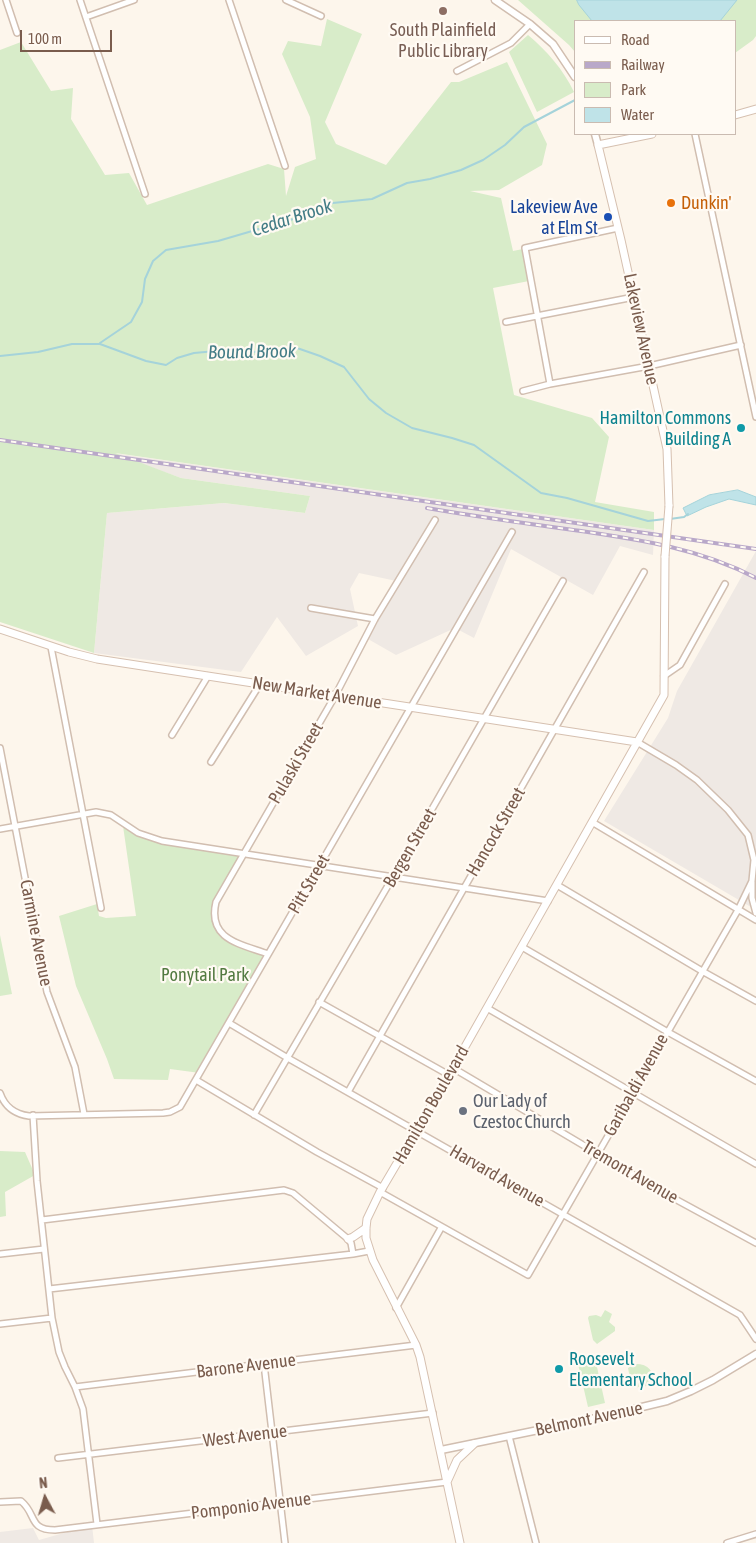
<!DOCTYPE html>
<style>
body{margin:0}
#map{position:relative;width:756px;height:1543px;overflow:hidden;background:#fdf6ec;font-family:"Asap Condensed",sans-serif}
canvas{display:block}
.legend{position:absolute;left:574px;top:20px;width:162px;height:115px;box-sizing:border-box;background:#fffaf3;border:1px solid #cabbb1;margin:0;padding:6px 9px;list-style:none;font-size:15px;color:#7a5c4d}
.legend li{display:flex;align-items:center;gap:10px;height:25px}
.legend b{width:25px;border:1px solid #cabbb1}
.north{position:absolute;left:20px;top:1473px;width:50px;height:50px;-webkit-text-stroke:4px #fffaf3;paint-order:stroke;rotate:354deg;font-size:14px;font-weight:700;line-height:20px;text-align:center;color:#7a5c4d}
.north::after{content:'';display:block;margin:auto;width:18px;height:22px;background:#7a5c4d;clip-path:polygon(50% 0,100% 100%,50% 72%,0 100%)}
.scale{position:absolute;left:20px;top:30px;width:92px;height:22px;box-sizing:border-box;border:2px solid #7a5c4d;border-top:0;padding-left:6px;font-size:15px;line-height:18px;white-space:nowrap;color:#7a5c4d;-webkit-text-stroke:4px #fffaf3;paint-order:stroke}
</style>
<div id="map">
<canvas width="756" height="1543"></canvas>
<ul class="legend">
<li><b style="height:6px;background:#fff"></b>Road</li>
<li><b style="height:6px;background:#b9a8c9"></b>Railway</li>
<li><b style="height:14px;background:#d8ecc9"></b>Park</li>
<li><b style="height:14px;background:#bfe3e8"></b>Water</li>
</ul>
<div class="north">N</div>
<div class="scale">100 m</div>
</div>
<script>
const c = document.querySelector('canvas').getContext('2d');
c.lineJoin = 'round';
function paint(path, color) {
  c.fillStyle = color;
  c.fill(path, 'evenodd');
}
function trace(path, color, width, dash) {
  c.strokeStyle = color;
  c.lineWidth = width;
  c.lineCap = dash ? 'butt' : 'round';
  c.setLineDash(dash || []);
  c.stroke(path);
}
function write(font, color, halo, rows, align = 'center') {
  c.font = font + ' "Asap Condensed",sans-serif';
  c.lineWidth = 4.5;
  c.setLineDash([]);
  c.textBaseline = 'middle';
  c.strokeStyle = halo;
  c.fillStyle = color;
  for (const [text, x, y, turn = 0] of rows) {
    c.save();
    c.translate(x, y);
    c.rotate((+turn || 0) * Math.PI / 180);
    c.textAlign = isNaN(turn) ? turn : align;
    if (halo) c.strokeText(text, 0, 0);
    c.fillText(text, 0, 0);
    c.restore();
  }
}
paint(new Path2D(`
 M112,453L654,530L653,555L620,546L593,595L511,549L474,638L455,628L396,655L368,639L401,582L359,573L350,589L358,626L306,656L277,617L241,672L94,653L107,513L224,503L305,513L310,496L181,478Z
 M756,551V910L604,821L668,718L677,691Z
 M92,1525L94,1543H0V1532L33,1528L39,1540Z`), '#efe9e4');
paint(new Path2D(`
 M518,0H756V36L753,40L735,53V21H575V52L569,45Z
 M327,19L362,34L325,122L336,144L386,165L451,82H459L507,62L547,144L542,165L499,190L470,191L501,198L513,251L523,249L529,281L493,288L514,395L592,418L609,437L595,502L654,512V530L115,453L181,478L310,496L305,513L224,503L107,513L94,653L0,622V50L21,42L51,91L73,88L71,119L105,175L129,173L147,205L268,164L284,169L286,196L295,167L316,159L310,117L282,54L288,41L321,46Z
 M528,35C547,51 563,69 574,92L537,112L509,52Z
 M123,826L176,844L243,854L214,909L224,936L269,951L200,1073L170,1069L168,1080L114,1079L107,1059L76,986L59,916L97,904L99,916L106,918L136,916Z
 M0,935L12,994L0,996Z
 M0,1151L25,1152L35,1175L5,1192L6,1216L0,1217Z
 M605,1310L612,1314L609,1322L615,1327V1331L597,1344L593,1340L588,1318L589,1316L596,1315L601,1317Z
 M595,1358L605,1403L588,1407L578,1364L584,1363L583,1361Z
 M633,1364C648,1363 654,1370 654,1385L632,1388L628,1368Z`), '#d8ecc9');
const water = new Path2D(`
 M577,0H737L720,21H592L579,5Z
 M738,490L756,497V505L729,499L706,507L687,516L683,508L709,495Z`);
paint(water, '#bfe3e8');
trace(water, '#a5d3da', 1);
trace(new Path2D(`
 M100,343L131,322L142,302L145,279L153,261L166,250L218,241L300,217L323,204L372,199L407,183L430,179L461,170L483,160L505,145L524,127L575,100
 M0,356L38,352L72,344H100L146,361L166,365L177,358L194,353L216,351L264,352L297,348L320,356L344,367L369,399L386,413L412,428L452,438L474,445L541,493L567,498L648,521L665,519
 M670,519L684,517L688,514`), '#a5d3da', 2);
const minor = new Path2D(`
 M6,0L17,33
 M80,0L145,194
 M229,0L285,166
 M286,0L321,16
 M86,17L134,0
 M457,71L511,43L530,24
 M695,134L756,417
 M506,322L634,297
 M550,384L525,248L618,228
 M523,391L550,384L649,366L741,345
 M311,608L375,619
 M51,647L101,908
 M664,676L680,665L725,584
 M172,735L208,676
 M0,748L47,992L75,1067L84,1114
 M211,762L260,684
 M592,822L756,920
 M0,829L96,812L111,815L138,833L162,841L548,901
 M752,882V898L756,913
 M557,885L702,971L756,1001
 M522,947L666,1031L756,1081
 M268,954C241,944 207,940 216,902L335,696L375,619L435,520
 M319,1002L449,1075
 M487,1008L756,1164
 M229,1023L286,1057L740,1315L756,1339
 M453,1068L664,1193L756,1243
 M196,1080L317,1152L383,1188
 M348,1092L644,572
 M0,1093C5,1107 14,1114 29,1116L163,1113L170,1112L180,1107L512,532
 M33,1115L37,1181L52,1318L59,1352L65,1367L75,1387L83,1409L97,1524
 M254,1115L393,877L563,581
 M380,1192L528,1275L738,910L752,881L754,860L748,835L728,810L697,780L676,765L637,742
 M42,1220L284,1190L293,1193L348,1239L351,1243L353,1254
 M0,1254L44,1249
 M49,1289L353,1254L369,1251
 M396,1308L441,1228
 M0,1324L52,1318
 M264,1364L285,1543
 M75,1387L416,1345
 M509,1436L536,1543
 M58,1458L433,1413
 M0,1502L21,1501C37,1514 28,1530 55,1530L447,1482
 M727,1543L756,1534`);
const tertiary = new Path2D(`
 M495,0L530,24L553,44L575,77
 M595,134L598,145
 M441,1450L592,1419L667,1401L691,1391L713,1380L756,1354`);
const secondary = new Path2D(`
 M735,115L756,109
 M652,134L598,145L621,240L667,449L669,506
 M0,629L69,652L97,659L637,742
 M348,1239L353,1237L366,1228
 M447,1482L457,1460L474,1444
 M460,1543L420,1357L416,1345L373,1260L366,1238V1228L367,1219L380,1192L449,1075L664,695L665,556`);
trace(minor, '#d1beb0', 8);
trace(tertiary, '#d1beb0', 9);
trace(secondary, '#d6c0b0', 9);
trace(minor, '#fff', 5);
trace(tertiary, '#fff', 6);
trace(secondary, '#fff', 7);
const rail = new Path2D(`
 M0,440L756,549
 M427,508C478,517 530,524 581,531C642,540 701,549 756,578`);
trace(rail, '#b9a8c9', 4);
trace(rail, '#fffaf3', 2, [5.5]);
const secondaryBridge = new Path2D(`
 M665,556L669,506`);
trace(secondaryBridge, '#d6c0b0', 9, []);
trace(secondaryBridge, '#fff', 7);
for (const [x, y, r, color] of [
 [443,11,5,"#8d6e63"],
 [671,203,5,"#e8710a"],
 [608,217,5,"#1a4fb4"],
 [741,428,5,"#0f9aa8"],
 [463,1111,5,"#6b7280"],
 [559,1369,5,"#0f9aa8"]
]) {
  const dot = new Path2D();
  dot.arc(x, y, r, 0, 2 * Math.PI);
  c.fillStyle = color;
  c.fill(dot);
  trace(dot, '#fffaf3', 2);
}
write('18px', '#785e54', '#fffaf3', [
 ["South Plainfield",443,30],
 ["Public Library",443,51]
]);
write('18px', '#c56008', '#fffaf3', [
 ["Dunkin'",681,203]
], 'left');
write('18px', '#164399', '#fffaf3', [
 ["Lakeview Ave",598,207],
 ["at Elm St",598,228]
], 'right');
write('18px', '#7a5c4d', '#fffaf3', [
 ["Lakeview Avenue",641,329,78],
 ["New Market Avenue",317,693,9],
 ["Pulaski Street",296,763,-60],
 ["Hancock Street",496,832,-60],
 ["Bergen Street",410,848,-60],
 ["Pitt Street",309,884,-60],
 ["Carmine Avenue",36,933,79],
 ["Garibaldi Avenue",636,1085,-61],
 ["Hamilton Boulevard",431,1105,-60],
 ["Tremont Avenue",630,1172,30],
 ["Harvard Avenue",497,1176,30],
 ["Barone Avenue",246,1366,-7],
 ["Belmont Avenue",589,1419,-12],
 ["West Avenue",245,1436,-7],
 ["Pomponio Avenue",251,1506,-7]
]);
write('18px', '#0d838f', '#fffaf3', [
 ["Hamilton Commons",731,418],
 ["Building A",731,439],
 ["Roosevelt",569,1359,"left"],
 ["Elementary School",569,1380,"left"]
], 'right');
write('18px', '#537a41', '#fffaf3', [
 ["Ponytail Park",205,975]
]);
write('18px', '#5b616d', '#fffaf3', [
 ["Our Lady of",473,1101],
 ["Czestoc Church",473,1122]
], 'left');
write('italic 19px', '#437c86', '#fffaf3', [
 ["Cedar Brook",292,218,-18],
 ["Bound Brook",252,352,-1]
]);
</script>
